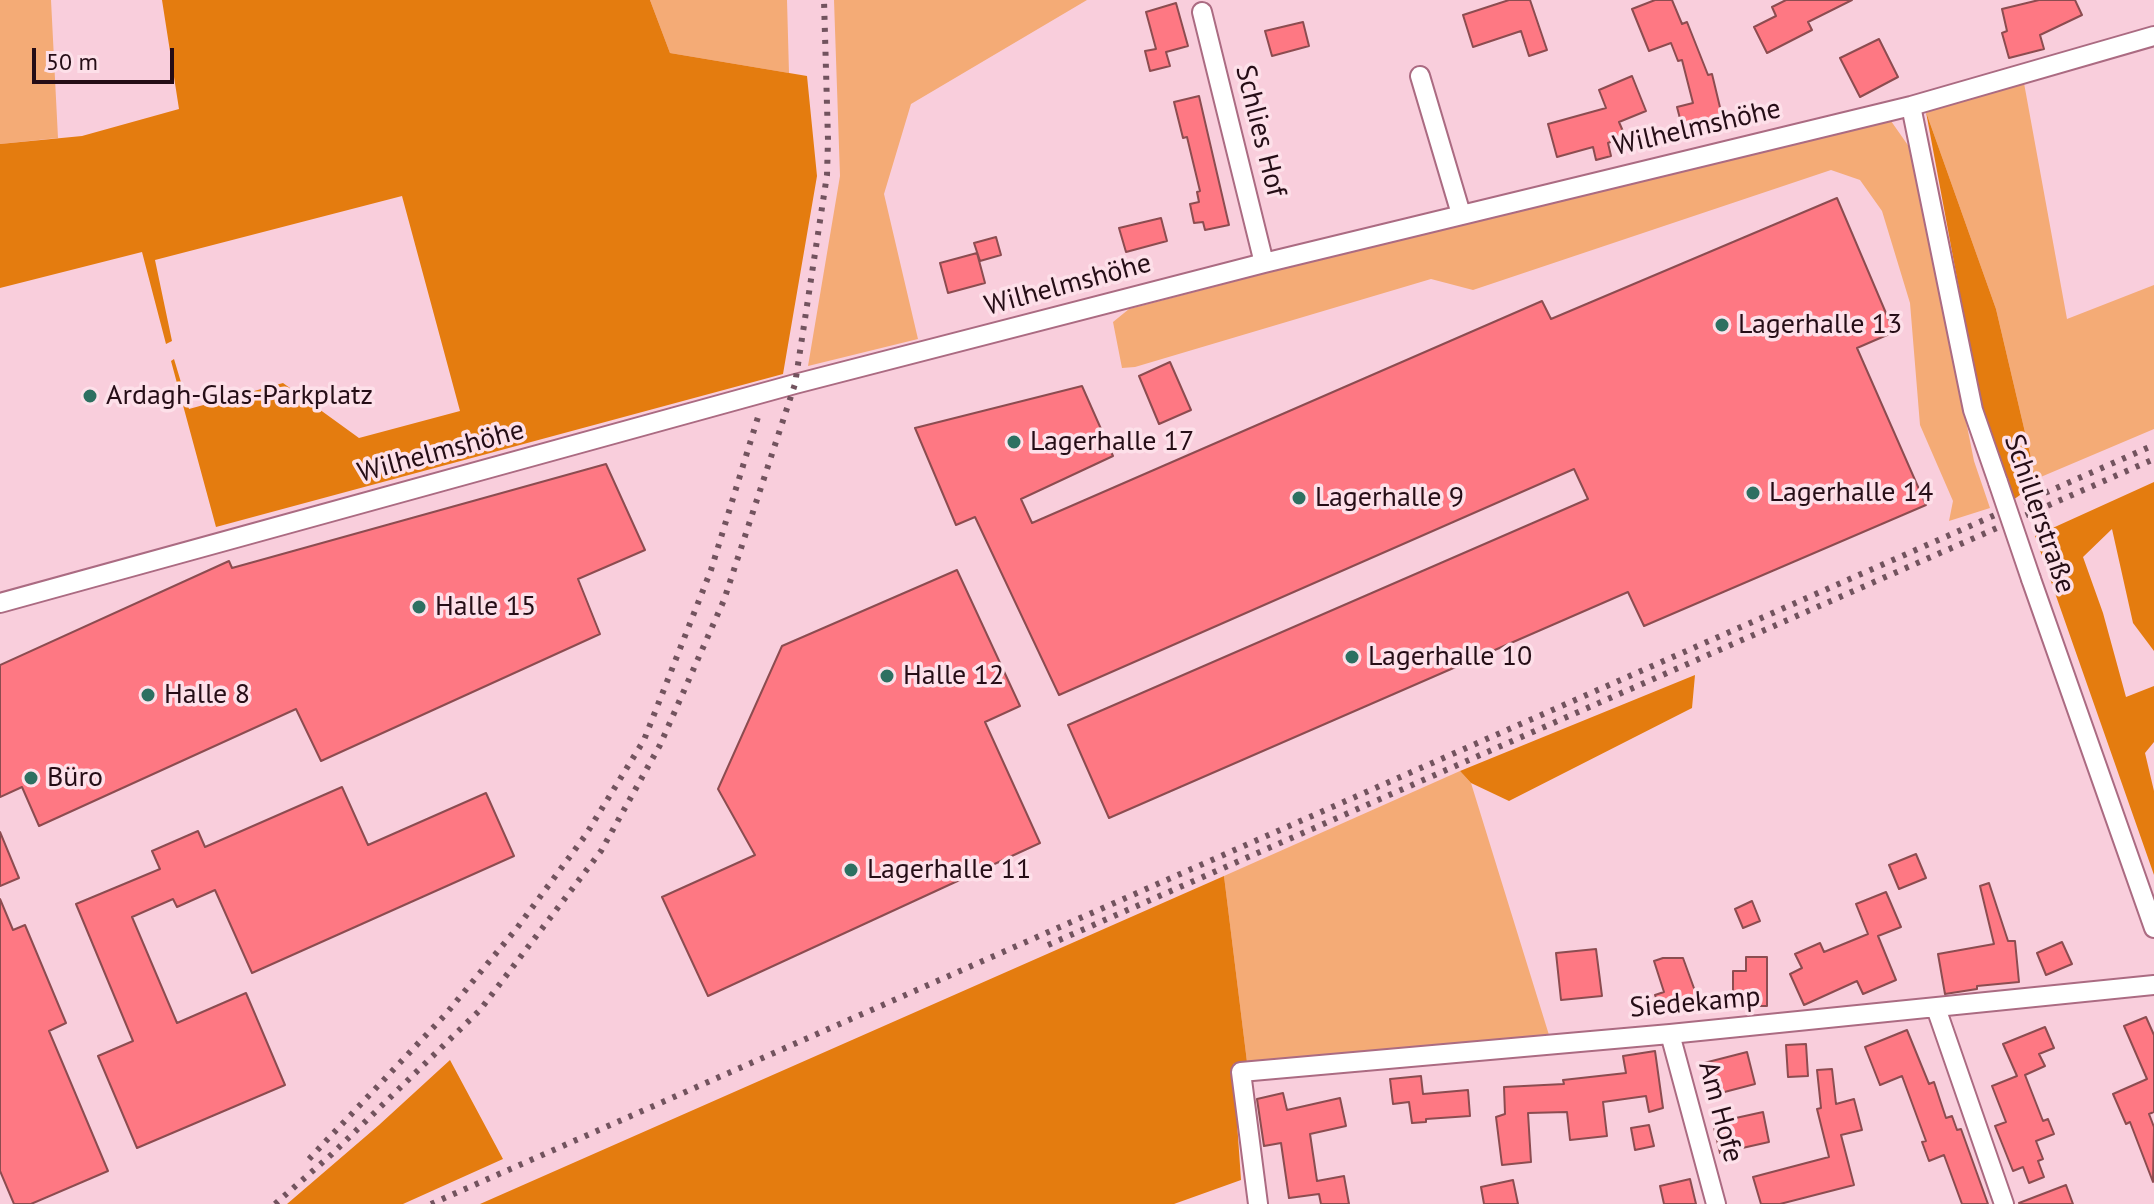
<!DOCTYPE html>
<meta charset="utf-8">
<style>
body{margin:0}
#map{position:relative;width:2154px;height:1204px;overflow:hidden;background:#f9cedc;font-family:"PT Sans",sans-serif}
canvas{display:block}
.scale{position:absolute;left:32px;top:48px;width:142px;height:36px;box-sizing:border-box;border:4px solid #250d16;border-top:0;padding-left:10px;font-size:24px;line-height:28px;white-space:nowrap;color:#250d16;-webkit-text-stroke:6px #fde0e9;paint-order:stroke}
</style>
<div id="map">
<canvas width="2154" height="1204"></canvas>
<div class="scale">50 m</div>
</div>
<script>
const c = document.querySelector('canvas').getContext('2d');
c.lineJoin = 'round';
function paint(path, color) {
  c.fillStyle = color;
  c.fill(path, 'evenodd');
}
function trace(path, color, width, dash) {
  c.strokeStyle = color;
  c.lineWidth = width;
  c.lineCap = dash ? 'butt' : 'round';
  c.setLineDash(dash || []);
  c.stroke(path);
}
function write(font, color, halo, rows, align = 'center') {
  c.font = font + ' "PT Sans",sans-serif';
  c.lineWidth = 7;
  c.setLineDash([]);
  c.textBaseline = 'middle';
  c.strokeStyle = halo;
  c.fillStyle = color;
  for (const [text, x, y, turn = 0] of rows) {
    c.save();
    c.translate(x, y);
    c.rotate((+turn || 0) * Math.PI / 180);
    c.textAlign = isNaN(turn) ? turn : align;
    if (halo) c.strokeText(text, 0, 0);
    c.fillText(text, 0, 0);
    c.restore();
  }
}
paint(new Path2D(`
 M0,0H51L58,138L0,144Z
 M650,0H787L789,73L670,53Z
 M834,0H1087L911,104L884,194L918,339L808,366L840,176Z
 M2024,83L2067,319L2154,285V429L2036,479L1996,309L1926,112Z
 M1891,121L1912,151L1974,461L1990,508L1949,521L1953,501L1920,425L1910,303L1882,211L1860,180L1831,170L1473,290L1431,279L1135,367L1122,368L1113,322L1129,309L1466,221Z
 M1460,771L1471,783L1549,1035L1247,1062L1224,876Z`), '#f4ab76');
paint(new Path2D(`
 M162,0H650L670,53L807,76L817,176L783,374L216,527L171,361L174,359L189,409L283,383L359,438L460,411L402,196L155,260L172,341L166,344L142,252L0,288V144L82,136L179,109Z
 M1926,112L1996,309L2036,479L2019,488L2020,495L2013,500L1983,418Z
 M2154,482V651L2133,623L2112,529L2083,557L2103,613L2126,697L2154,686V742L2145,753L2154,791V875L2035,536Z
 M1695,675L1692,708L1509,801L1471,783L1460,771Z
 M1224,876L1247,1062L1233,1064L1241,1180L1174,1204H480Z
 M450,1060L503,1159L403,1204H287L379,1125Z`), '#e47c0f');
const building = new Path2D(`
 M1509,0H1530L1547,50L1529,56L1521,31L1473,47L1463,15Z
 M1655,0H1672L1682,24L1687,22L1708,75L1712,74L1725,128L1685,138L1677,107L1693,103L1682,60L1678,61L1671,43L1649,51L1632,9Z
 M1786,0H1852L1808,22L1812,30L1767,53L1754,27L1776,16L1772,7Z
 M2039,0H2075L2082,15L2040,35L2044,49L2009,58L2002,33L2007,31L2002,9Z
 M1176,3L1188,46L1166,52L1170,66L1150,71L1145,51L1156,49L1146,12Z
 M1303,22L1309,46L1272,56L1265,31Z
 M1879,39L1898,77L1860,97L1840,58Z
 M1632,76L1646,111L1619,122L1625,136L1608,143L1611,156L1596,160L1593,147L1557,157L1548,124L1606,108L1599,90Z
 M1199,96L1229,225L1205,230L1203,222L1194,223L1190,204L1199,202L1197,192L1200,191L1187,137L1183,138L1174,102Z
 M1837,198L1894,332L1857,348L1926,505L1644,626L1628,592L1109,818L1068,725L1588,499L1574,469L1059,695L975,517L956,525L915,428L1082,386L1113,456L1021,499L1032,523L1542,301L1551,319Z
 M1161,218L1167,241L1126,252L1119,228Z
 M996,237L1001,255L980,261L974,243Z
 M977,253L985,283L948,293L940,263Z
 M1170,362L1191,410L1159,424L1139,376Z
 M606,464L645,550L578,579L600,634L321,761L296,709L39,826L22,787L0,797V665L229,561L232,568Z
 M957,570L1020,706L985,722L1040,843L708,996L662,897L755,855L718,789L782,646Z
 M342,787L368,845L486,793L514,856L252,973L215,890L177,907L173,899L132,917L177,1023L246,993L285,1085L137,1148L98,1056L133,1041L76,904L160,869L152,851L198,831L205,847Z
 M0,832L19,878L0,886Z
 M1916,854L1926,878L1899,889L1889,865Z
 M1989,883L2008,941H2015L2019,982L1977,986V989L1945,994L1938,954L1994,944L1980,886Z
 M1886,892L1901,927L1878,936L1896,980L1863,994L1857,981L1804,1005L1790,974L1802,968L1795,954L1820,943L1824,952L1868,934L1856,904Z
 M0,899L13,930L25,925L66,1023L49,1031L108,1171L31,1204H14L0,1171Z
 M1752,901L1760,921L1743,928L1735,909Z
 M2062,942L2072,964L2046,975L2037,953Z
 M1596,949L1602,996L1561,1000L1556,953Z
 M1746,957H1767V1006H1733V971H1746Z
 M1663,958H1683L1699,1002L1662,1015L1655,995L1664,992L1654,961Z
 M2146,1017L2154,1035V1112L2149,1114L2154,1127L2153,1182L2130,1122L2126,1124L2113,1094L2147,1079L2124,1026Z
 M2045,1027L2054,1048L2039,1054L2045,1066L2025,1075L2043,1121L2048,1119L2054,1134L2036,1141L2043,1159L2038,1161L2044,1177L2029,1183L2023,1167L2013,1171L1995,1126L2006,1122L1992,1086L2017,1076L2003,1044Z
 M1907,1030L1929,1084L1934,1082L1946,1118L1952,1116L1957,1130L1961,1129L1988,1204H1962L1944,1155L1929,1161L1922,1142L1926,1141L1902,1076L1880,1085L1865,1047Z
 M1806,1044L1808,1076L1788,1077L1786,1045Z
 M1655,1051L1663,1108L1649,1112L1646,1096L1603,1102L1607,1136L1570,1140L1567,1112L1528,1113L1531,1162L1502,1165L1496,1117L1505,1114L1504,1087L1564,1084L1563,1080L1626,1073L1623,1056Z
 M1747,1052L1755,1084L1713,1095L1704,1063Z
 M1832,1069L1836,1104L1854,1099L1862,1130L1841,1135L1854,1185L1780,1204H1761L1753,1177L1829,1157L1817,1109L1821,1108L1817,1070Z
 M1421,1076L1423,1094L1468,1090L1470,1116L1426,1119V1122L1412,1123L1409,1102L1393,1104L1390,1079Z
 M1283,1093L1287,1110L1340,1098L1346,1126L1310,1134L1317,1181L1344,1176L1349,1204H1321L1319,1194L1289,1198L1281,1143L1264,1146L1257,1099Z
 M1763,1112L1769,1142L1720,1153L1713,1123Z
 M1649,1125L1654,1146L1635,1150L1631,1128Z
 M1690,1179L1696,1204H1664L1660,1186Z
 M1513,1180L1518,1204H1484L1481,1187Z
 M2066,1185L2073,1204H2020L2019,1203Z`);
paint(building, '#fe7883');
trace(building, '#8c4c50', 2);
const street = new Path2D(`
 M1202,12L1264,263
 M1420,76L1461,214
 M1911,106L1973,410L1998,482
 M2031,579L2154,928
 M0,603L795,384L1264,263L1911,106L2154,36
 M1936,1008L2004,1204
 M1670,1034L1716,1204
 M1258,1204L1241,1072L1670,1034L2154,985`);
trace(street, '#ab6b82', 22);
trace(street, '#fff', 18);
trace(new Path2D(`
 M1048,945L2154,459
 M309,1159L445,1015L517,928L585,836L644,740L711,570L758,417
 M275,1204L332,1154L480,1010L601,851L660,745L724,600L795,384L827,175L828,140L824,0
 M431,1204L2154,445`), '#72535e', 6, [4, 8]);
const streetBridge = new Path2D(`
 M1998,482L2031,579`);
trace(streetBridge, '#ab6b82', 22, []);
trace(streetBridge, '#fff', 18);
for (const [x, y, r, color] of [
 [1722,325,8,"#2d7061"],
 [90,396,8,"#2d7061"],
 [1014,442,8,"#2d7061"],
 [1753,493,8,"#2d7061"],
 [1299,498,8,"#2d7061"],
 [419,607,8,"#2d7061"],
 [1352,657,8,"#2d7061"],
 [887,676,8,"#2d7061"],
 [148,695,8,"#2d7061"],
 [31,778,8,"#2d7061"],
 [851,870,8,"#2d7061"]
]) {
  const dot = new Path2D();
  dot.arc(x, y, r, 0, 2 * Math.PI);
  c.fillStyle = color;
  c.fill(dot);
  trace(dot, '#fde0e9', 3);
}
write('28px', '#250d16', '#fde0e9', [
 ["Wilhelmshöhe",1697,128,-13],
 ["Schlies Hof",1260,131,76],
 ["Wilhelmshöhe",1068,285,-15],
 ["Wilhelmshöhe",441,452,-15],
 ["Schillerstraße",2039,514,71],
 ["Siedekamp",1695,1003,-5],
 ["Am Hofe",1720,1112,75]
]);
write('28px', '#250d16', '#fde0e9', [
 ["Lagerhalle 13",1738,325],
 ["Ardagh-Glas-Parkplatz",106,396],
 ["Lagerhalle 17",1030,442],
 ["Lagerhalle 14",1769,493],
 ["Lagerhalle 9",1315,498],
 ["Halle 15",435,607],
 ["Lagerhalle 10",1368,657],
 ["Halle 12",903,676],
 ["Halle 8",164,695],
 ["Büro",47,778],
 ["Lagerhalle 11",867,870]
], 'left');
</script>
